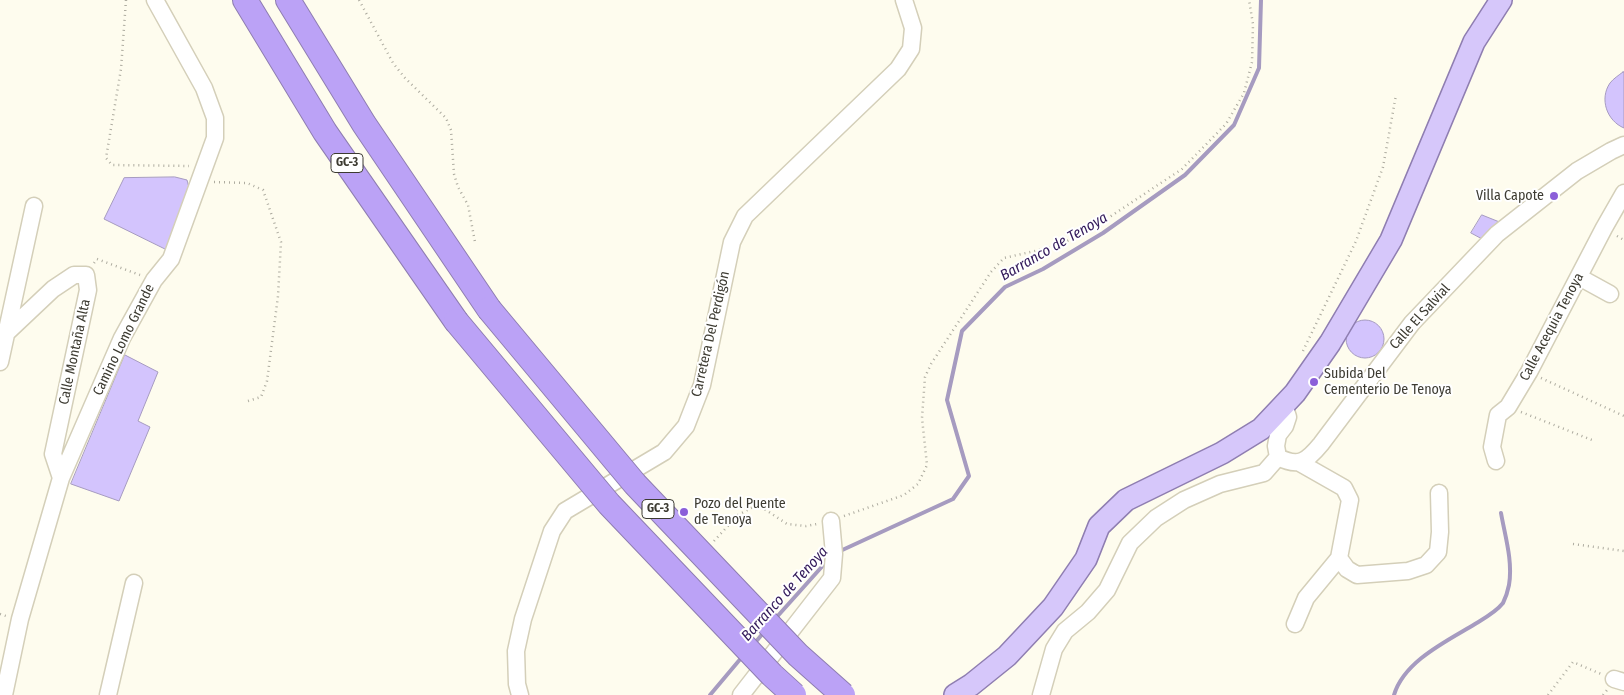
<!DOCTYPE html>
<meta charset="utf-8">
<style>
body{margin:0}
canvas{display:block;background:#fefcee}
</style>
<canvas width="1624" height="695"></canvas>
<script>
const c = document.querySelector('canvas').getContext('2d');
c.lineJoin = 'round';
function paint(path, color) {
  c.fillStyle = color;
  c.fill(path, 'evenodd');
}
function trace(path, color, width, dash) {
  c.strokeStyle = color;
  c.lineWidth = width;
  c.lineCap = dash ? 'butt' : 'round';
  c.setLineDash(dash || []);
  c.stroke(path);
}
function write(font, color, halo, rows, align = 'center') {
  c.font = font + ' "Fira Sans Condensed",sans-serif';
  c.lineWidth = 4;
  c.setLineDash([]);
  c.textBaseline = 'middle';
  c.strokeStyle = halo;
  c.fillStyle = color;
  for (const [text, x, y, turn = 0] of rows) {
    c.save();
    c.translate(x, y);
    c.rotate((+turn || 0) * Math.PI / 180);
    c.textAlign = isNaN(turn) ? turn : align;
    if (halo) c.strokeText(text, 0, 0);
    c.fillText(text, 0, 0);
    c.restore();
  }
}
const water = new Path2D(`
 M1623,72H1624V128C1607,121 1599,99 1610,83C1613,79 1619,75 1623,72Z
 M175,177L187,180L190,191L169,251L104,219L124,178Z
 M1482,215L1502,223L1484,240L1471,233Z
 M1346 339a19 19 0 1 1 38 0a19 19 0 1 1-38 0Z
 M125,355L158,372L138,421L150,427L119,501L71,484Z`);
paint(water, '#d3c4fd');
trace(water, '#a69bc0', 1);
trace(new Path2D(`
 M838,552L953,499L969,476L947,400L962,331L1005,287L1043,269L1103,233L1185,175L1234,125L1259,68L1261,0
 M775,619L827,561
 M754,644L764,632
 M710,695L742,657
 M1394,695C1404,661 1447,641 1475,624C1485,618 1496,612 1503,603C1505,599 1508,590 1509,585C1513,561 1505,536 1501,513`), '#a69bc0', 4);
const minor = new Path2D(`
 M1579,277L1610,294
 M0,339L53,289L74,275H86L88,290L53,454L61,478
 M0,362L34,206
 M1284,404L1288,417L1285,426L1278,435L1276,446L1278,457C1299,468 1307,461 1321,444L1412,323L1497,234L1577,171L1611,151L1624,145
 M1496,461L1492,447L1498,415L1508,407L1529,372L1604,228L1624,193
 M1339,558L1347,569L1357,575L1408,571L1426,565L1438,552L1440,532L1439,493
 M1295,624L1306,598L1339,558L1350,500L1344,488L1300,463
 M1614,679L1624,682
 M4,695L20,619L61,478L122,338L154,280L171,259L215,138V118L204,88L155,0
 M108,695L134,583
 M520,695L517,684L516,651L523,619L552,531L565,511L664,452L686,426L702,385L732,242L745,216L898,69L911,49L913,28L904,0
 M741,695L832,578L834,554L831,521
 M1041,695L1054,649L1065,631L1088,612L1107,590L1130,543L1156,518L1184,500L1220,484L1264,473L1278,457`);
const major = new Path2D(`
 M955,695L971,685L1007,656L1053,607L1086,559L1099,526L1126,500L1222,453L1261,429L1295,393L1330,343L1391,240L1474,42L1501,0`);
const highway = new Path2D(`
 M245,0L325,132L456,321
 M288,0L364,124L489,309`);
trace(minor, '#d4cfb9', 19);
trace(major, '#8f7eb1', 24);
trace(highway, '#8f7eb1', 26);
trace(new Path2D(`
 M126,0L121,69L106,158L112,165L189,166
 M359,0L393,63L405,78L446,118L451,130L454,174L458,187L468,205L475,242
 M214,182L247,183L263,190L281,242L278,296L267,381L261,397L248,401
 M1617,236L1624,240
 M94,263L97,259L140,275
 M1303,351L1356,241L1383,167L1396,95
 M1541,378L1624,416
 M1521,412L1592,440
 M844,516L904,495L918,484L927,465L922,418L925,377L931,364L991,272L1004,258L1057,246L1093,228L1182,169L1226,124L1244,93L1252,62L1253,24L1249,0
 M714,541L738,515L755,506L766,510L787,524L806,526L817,524
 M1573,544L1624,551
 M0,614L6,616
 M1548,695L1573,662L1601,674
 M1603,695L1607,690`), '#aeaca0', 2.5, [1, 4]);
trace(minor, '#fff', 16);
trace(major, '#d6c7fa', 21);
trace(highway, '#bba2f6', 24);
const highwayBridge = new Path2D(`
 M489,309L635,484L798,655L843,695
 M456,321L609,504L772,675L794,695`);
trace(highwayBridge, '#8f7eb1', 26, []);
trace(highwayBridge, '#bba2f6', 24);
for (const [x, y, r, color] of [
 [1554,196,5,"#8b5fd9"],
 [1314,382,5,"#8b5fd9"],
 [684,512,5,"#8b5fd9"]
]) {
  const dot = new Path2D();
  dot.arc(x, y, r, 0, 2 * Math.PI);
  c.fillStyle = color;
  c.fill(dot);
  trace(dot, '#fff', 2);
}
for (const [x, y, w] of [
 [347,163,32],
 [658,509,32]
]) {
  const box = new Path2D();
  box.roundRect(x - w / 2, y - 9.5, w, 19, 4);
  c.fillStyle = '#fff';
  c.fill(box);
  trace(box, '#3d3b32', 1);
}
write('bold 12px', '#3d3b32', null, [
 ["GC-3",347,163],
 ["GC-3",658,509]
]);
write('14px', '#3d3b32', '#fff', [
 ["Villa Capote",1544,196,"right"],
 ["Subida Del",1324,374],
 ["Cementerio De Tenoya",1324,390],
 ["Pozo del Puente",694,504],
 ["de Tenoya",694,520]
], 'left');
write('14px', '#3d3b32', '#fff', [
 ["Calle El Salvial",1420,317,-48],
 ["Calle Acequia Tenoya",1552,327,-62],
 ["Carretera Del Perdigón",711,334,-77],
 ["Camino Lomo Grande",124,340,-64],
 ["Calle Montaña Alta",75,352,-78]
]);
write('italic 15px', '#32195a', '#fff', [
 ["Barranco de Tenoya",1054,247,-30],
 ["Barranco de Tenoya",785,594,-48]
]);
</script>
